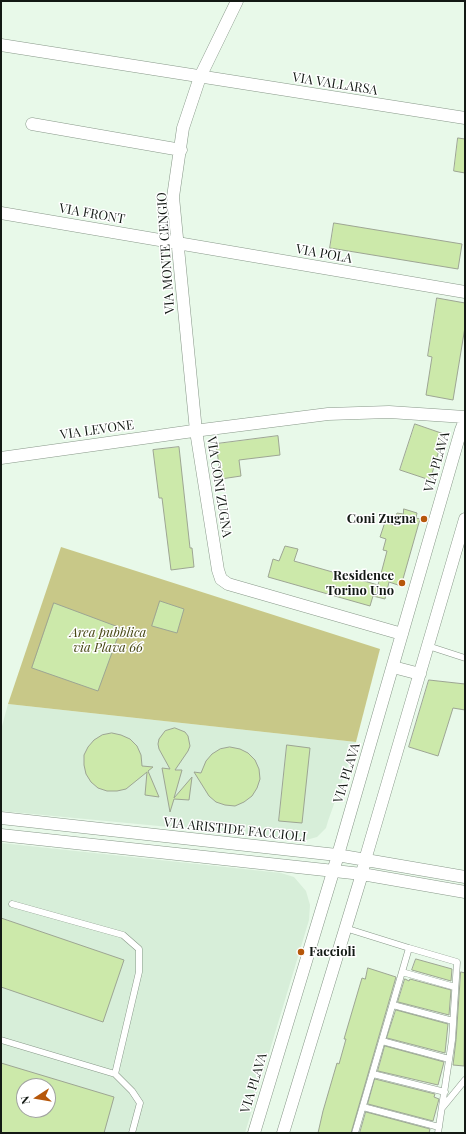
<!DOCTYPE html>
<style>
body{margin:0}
#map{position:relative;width:466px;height:1134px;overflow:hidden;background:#e8f9e9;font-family:"Playfair Display",serif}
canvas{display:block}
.frame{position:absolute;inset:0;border:2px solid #131914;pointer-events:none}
.north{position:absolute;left:16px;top:1078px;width:40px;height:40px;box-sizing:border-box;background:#fff;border:1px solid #a1a3a1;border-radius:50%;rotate:258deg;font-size:11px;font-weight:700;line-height:16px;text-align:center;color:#131914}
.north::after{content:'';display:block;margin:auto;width:14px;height:18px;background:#b6570a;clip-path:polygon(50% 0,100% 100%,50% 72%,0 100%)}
</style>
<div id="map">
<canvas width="466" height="1134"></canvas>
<div class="frame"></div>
<div class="north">N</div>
</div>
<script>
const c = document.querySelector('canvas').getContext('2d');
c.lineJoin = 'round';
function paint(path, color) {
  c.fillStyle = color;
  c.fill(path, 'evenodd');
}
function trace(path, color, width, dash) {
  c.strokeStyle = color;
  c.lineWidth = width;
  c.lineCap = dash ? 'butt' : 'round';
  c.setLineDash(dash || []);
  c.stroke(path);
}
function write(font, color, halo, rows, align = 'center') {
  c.font = font + ' "Playfair Display",serif';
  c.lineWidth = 3;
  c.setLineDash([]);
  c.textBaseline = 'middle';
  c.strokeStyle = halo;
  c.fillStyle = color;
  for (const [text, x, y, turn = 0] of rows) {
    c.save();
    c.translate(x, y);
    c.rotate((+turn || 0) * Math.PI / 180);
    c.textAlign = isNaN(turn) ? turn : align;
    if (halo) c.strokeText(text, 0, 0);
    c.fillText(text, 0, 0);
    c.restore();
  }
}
paint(new Path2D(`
 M8,704L356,742L328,821L326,828L317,837L306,840L1,811V730Z
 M1,843L281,873L294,877L306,891L310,905L309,920L245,1133H1ZM24,1086H48V1110H24Z`), '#d7eed9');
paint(new Path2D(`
 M61,547L380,649L356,742L8,704Z`), '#c8c888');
const building = new Path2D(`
 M458,138L465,139V173L454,171Z
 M334,223L462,244L458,269L330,248Z
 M437,298L465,303V327L453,400L426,395L432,357L428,356Z
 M415,424L444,434L430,480L400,470Z
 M278,436L280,455L239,460L241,476L221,479L216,444Z
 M179,447L190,548H192L194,567L171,570L162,498H159L153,450Z
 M404,509L417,513L416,518L420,519L401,586L389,582L385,599L373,596L370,606L268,577L273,559L279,561L285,546L298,549L294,561L378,585L387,551L383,550L386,539L380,537L385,522L393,525L397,513L403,514Z
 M160,601L184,609L177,633L152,626Z
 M54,603L121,628L98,691L32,668Z
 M429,680L465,684V710L453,708L438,756L409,747Z
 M175,728L185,732L188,736L190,746L188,751L175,770H182L174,798L192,777L189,800L174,799L170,812L162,768L170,769L159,749L158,744L159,739L165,731Z
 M112,733L121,735L130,739L137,746L141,755L142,766L153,767L148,771L159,797L145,795L147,772L126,789L117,791H107L98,788L91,782L86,774L84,765V755L88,747L94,740L102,735Z
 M287,745L310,748L302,823L279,821Z
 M230,747L240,749L248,753L255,760L259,769L260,779L257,788L252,796L244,802L235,806L225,805L216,802L209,796L194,772L201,773L206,761L212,754L220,749Z
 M1,918L124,960L103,1022L1,987Z
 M416,959L452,969L451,981L412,970Z
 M368,968L396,977L351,1133H318L323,1111L337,1063L339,1064L346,1039H344L359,988L362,978L365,979Z
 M461,972L465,973L464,1066L453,1065L456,1040Z
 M405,979L409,981L410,979L451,990L449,1015L398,1002Z
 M396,1010L448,1024L445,1053L387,1038Z
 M385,1046L444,1062L438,1085L378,1071Z
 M1,1063L114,1097L104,1133H1ZM24,1086H48V1110H24Z
 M375,1079L435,1094L434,1097L439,1099L433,1121L368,1104Z
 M366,1112L430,1129L429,1133H360Z`);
paint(building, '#cce9aa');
trace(building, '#9da593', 1);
const lane = new Path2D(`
 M428,646L465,658
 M12,904L123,935L139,949V972L115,1074
 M345,928L409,948L355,1133
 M409,948L457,962L452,1040L438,1133
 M402,972L455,987
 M393,1005L453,1021
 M1,1040L115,1074L132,1091L140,1103L132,1133
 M382,1041L449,1059
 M373,1074L445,1092
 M363,1107L439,1127
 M442,1108L465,1080`);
const street = new Path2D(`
 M237,1L200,77L183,128L173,197L196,431L218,570L221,579L228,584L402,634
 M1,45L465,118
 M32,124L181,150
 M1,213L465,292
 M1,458L186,432L328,414L389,412L465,417
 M393,667L420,674
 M1,818L337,855L465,877
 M1,835L362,874L465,892
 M254,1133L333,872L461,430L465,420
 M283,1133L362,874L365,860L465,519`);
trace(lane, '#889889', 7);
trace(street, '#889889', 13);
trace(lane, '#fff', 6);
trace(street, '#fff', 12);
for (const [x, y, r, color] of [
 [424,519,4,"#b6570a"],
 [402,583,4,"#b6570a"],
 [301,952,4,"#b6570a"]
]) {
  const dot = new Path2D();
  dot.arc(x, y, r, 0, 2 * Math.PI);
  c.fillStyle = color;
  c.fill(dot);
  trace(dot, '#fff', 1.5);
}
write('13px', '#131914', '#fff', [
 ["VIA VALLARSA",335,84,9],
 ["VIA FRONT",92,214,10],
 ["VIA MONTE CENGIO",166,253,-94],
 ["VIA POLA",324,254,10],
 ["VIA LEVONE",97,430,-8],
 ["VIA PLAVA",437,462,-74],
 ["VIA CONI ZUGNA",219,487,81],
 ["VIA PLAVA",347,773,-73],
 ["VIA ARISTIDE FACCIOLI",235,830,6],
 ["VIA PLAVA",254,1083,-73]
]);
write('bold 13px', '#131914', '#fff', [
 ["Coni Zugna",416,519],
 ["Residence",394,576],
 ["Torino Uno",394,591],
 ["Faccioli",309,952,"left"]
], 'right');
write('italic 13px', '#474714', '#fff', [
 ["Area pubblica",108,633],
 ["via Plava 66",108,648]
]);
</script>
